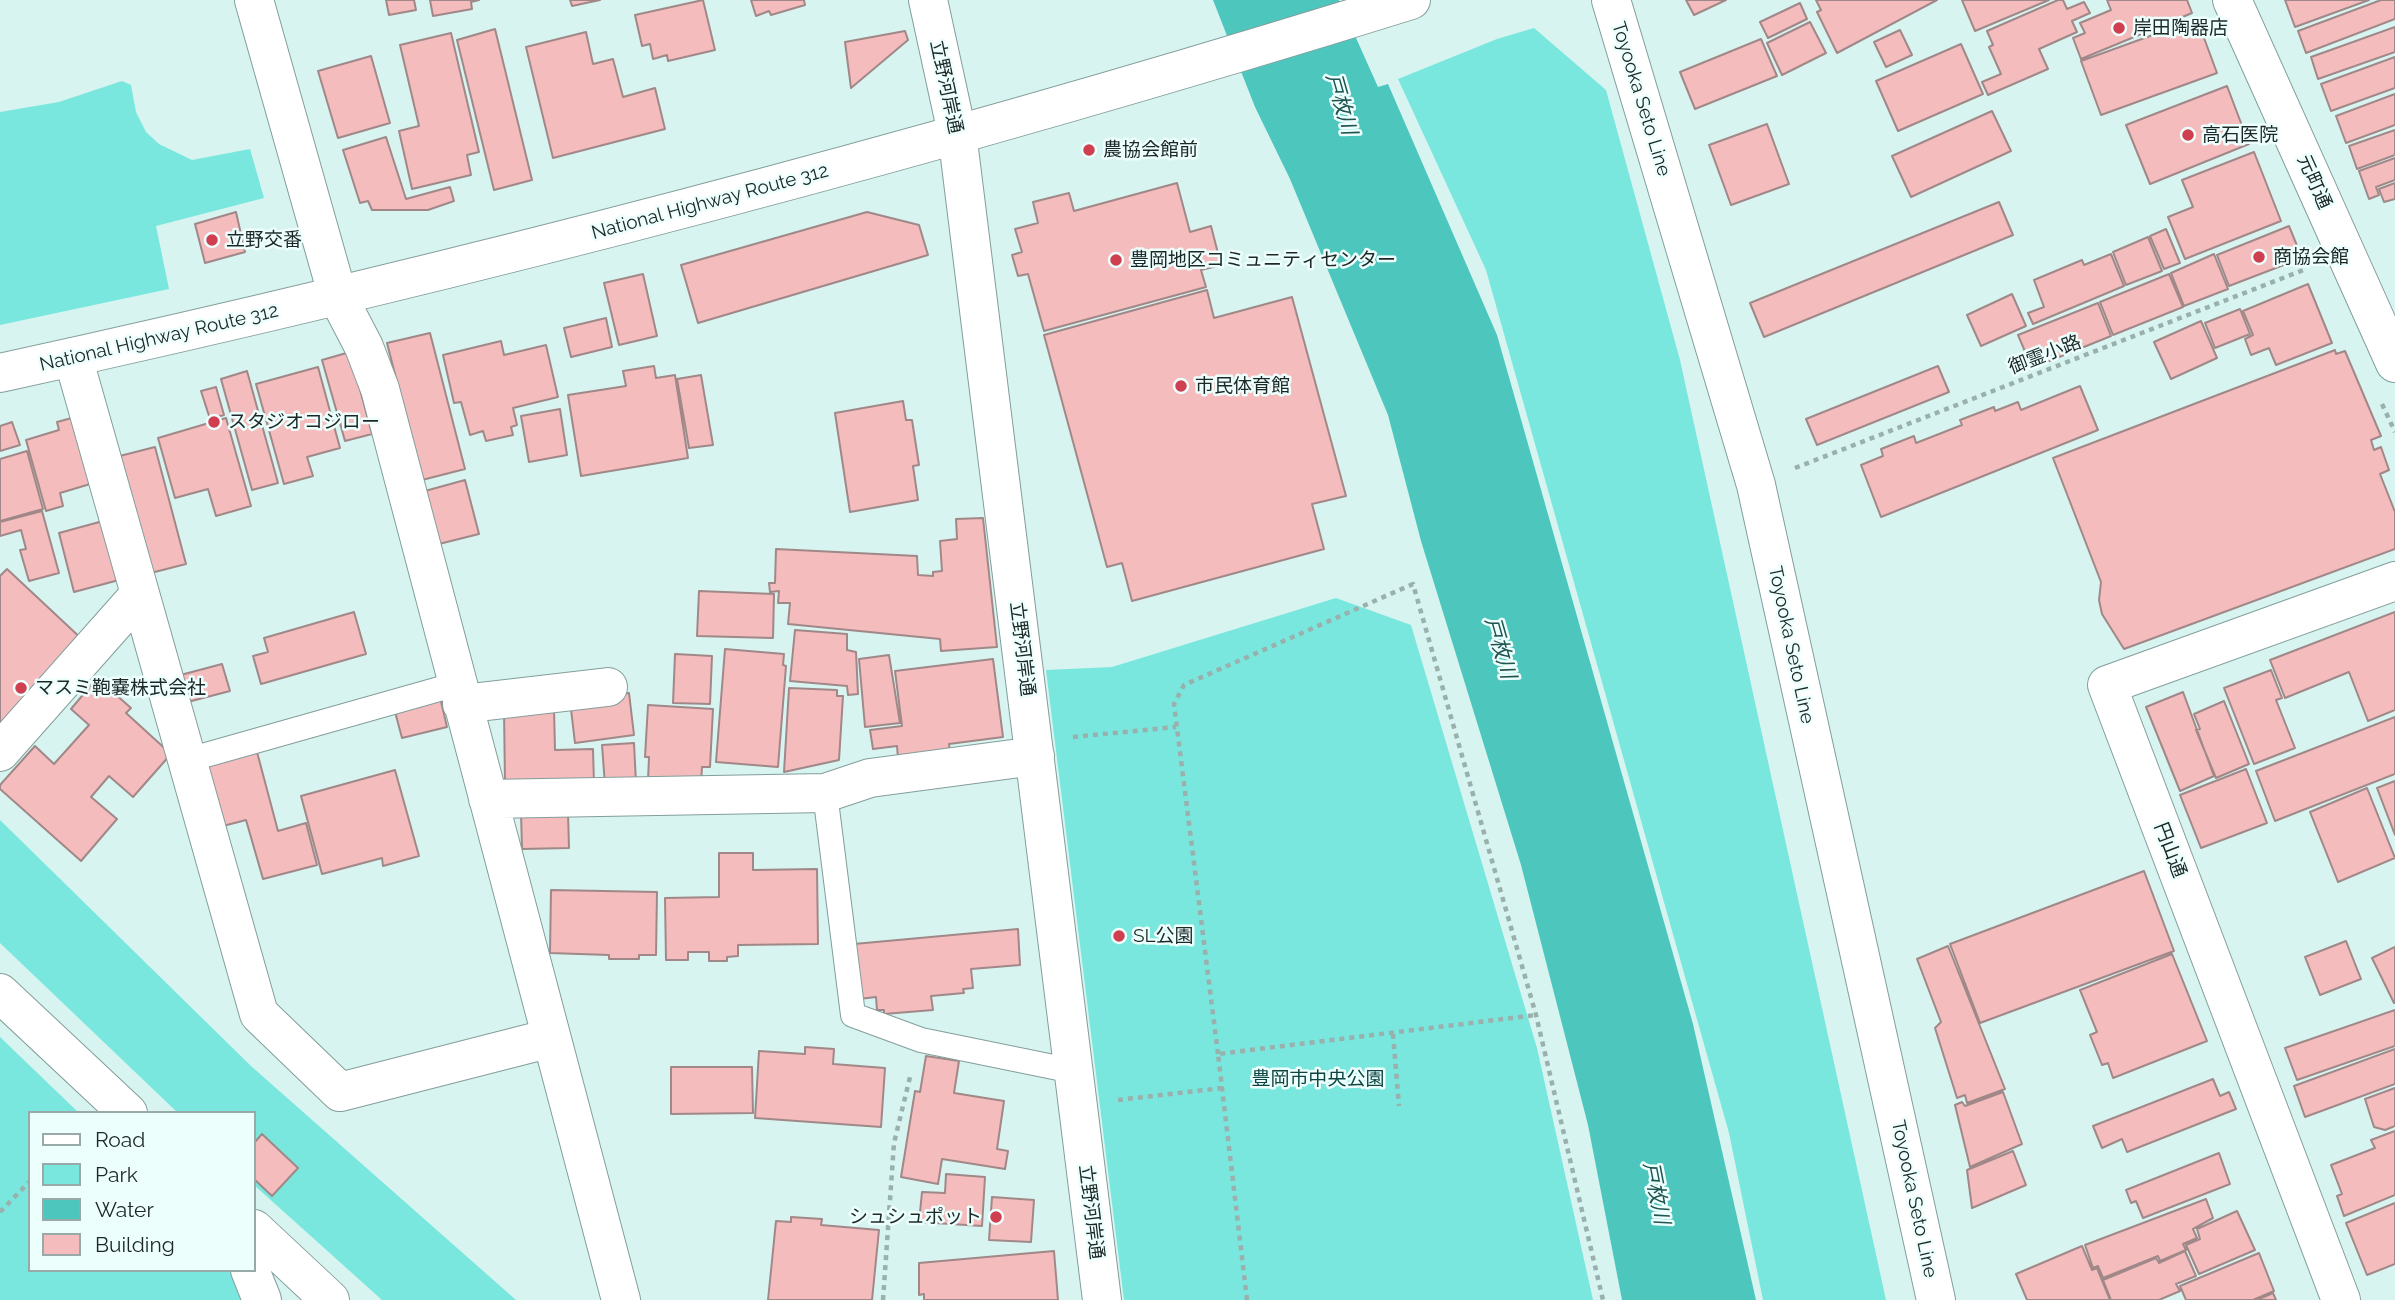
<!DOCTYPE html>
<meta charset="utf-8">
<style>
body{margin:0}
#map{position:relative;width:2395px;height:1300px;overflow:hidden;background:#d7f4f1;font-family:Raleway,sans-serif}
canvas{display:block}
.legend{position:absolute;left:28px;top:1111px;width:228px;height:161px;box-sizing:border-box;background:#edfffd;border:2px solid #99a9a7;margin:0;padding:9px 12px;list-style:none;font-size:21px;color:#1c2726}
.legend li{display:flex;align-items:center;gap:14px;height:35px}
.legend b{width:35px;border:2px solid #99a9a7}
</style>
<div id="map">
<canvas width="2395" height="1300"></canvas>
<ul class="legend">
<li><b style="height:9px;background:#fff"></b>Road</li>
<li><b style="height:19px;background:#79e7de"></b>Park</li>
<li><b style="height:19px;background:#4dc7be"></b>Water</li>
<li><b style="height:19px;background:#f4bcbc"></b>Building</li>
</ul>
</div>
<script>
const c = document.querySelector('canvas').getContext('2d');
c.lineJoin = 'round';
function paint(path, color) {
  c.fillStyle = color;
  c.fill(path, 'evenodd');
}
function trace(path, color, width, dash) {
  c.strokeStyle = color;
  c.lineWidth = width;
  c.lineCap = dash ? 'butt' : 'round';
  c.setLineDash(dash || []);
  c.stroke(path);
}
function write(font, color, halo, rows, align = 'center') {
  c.font = font + ' Raleway,"Noto Sans JP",sans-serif';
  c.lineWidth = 5;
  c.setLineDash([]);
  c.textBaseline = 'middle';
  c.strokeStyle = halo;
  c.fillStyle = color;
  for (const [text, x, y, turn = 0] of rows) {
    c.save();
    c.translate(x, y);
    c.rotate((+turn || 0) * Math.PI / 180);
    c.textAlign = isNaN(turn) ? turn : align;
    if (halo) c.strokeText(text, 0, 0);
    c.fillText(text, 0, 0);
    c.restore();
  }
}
paint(new Path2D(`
 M1534,28L1606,90L1680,360L1886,1300H1763L1729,1133L1486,270L1398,79L1497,39Z
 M122,81L131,85L136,112L146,132L159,144L192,160L250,149L264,198L156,226L169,289L0,325V112L59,102Z
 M1336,598L1411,625L1537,1048L1593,1300H1124L1046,670L1112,667Z
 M0,820L251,1066L516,1300H382L254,1185V1113H178L0,943Z
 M0,1037L79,1113H30V1270H243L272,1300H0Z`), '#79e7de');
paint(new Path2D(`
 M1213,0H1339L1378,87L1388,84L1497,335L1693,1024L1756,1300H1622L1588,1125L1521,865L1421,541L1388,415L1290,179L1255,107Z`), '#4dc7be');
const building = new Path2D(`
 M386,0H414L416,10L389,15Z
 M430,0H479L471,2L472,9L433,16Z
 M570,0H600L572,6Z
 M703,0L715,50L668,61L667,55L653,59L650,44L642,46L635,15Z
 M751,0H804L805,5L771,15L769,11L756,16Z
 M1686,0H1726L1694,15Z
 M1816,0H1937L1837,53L1817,12L1821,10Z
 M1962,0H2049L1975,31Z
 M2058,0H2063L2067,9L2084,2L2090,13L2072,21L2077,32L2039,49L2048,69L1988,95L1982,82L2001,74L1989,47L1993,45L1987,31Z
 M2107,0H2187L2192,13L2081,59L2073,38L2085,33L2080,23L2111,10Z
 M2285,0H2369L2295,27Z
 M2381,0H2395V19L2306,53L2298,31Z
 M1800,3L1807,19L1768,38L1760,22Z
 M2197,19L2217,73L2101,115L2081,61Z
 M1810,22L1826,53L1782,75L1767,43Z
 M2395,27V52L2318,79L2311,57Z
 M495,29L532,180L494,190L457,40Z
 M1900,30L1912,55L1886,67L1874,42Z
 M905,31L908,40L851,88L845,42Z
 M586,32L593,64L613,59L623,97L655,88L665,129L553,158L526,47Z
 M451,33L479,152L467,155L471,175L412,189L399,131L419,126L400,45Z
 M1761,39L1777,76L1695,109L1680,72Z
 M1961,44L1983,94L1898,131L1876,81Z
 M371,56L390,123L338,138L318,71Z
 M2395,57V88L2331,111L2321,84Z
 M2227,86L2249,144L2150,184L2126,125Z
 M2395,94V125L2346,143L2336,116Z
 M1992,111L2011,151L1911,197L1892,156Z
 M1767,124L1789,184L1731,205L1709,145Z
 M2395,130V155L2357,169L2349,146Z
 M386,137L406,199L450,187L454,201L428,210H372L368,201L360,203L343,150Z
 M2254,152L2281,221L2185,259L2168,217L2193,207L2182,180Z
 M2395,158V180L2376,187L2379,195L2369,199L2359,171Z
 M1177,183L1190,232L1211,226L1221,265L1201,270L1206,287L1044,331L1028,274L1018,276L1012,255L1022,252L1015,229L1038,223L1033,202L1069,193L1074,211Z
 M2395,183V199L2384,202L2379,189Z
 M1999,202L2013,235L1764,337L1750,303Z
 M236,212L245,252L205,263L195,224Z
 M867,212L919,225L928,255L698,323L681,265Z
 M2289,226L2302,258L2229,286L2217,255Z
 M2166,229L2180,263L2164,269L2150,236Z
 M2148,237L2162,271L2126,285L2113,252Z
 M2111,254L2124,286L2033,324L2028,313L2044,307L2034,280L2082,260L2084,265Z
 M2214,254L2228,289L2184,306L2171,273Z
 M643,274L657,336L619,345L604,283Z
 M2169,274L2183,307L2113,335L2100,302Z
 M2308,284L2332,343L2276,365L2269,348L2251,355L2245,339L2253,335L2243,311Z
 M1207,290L1214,318L1292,297L1346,496L1312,504L1324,549L1132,601L1122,563L1107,567L1044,335Z
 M2012,294L2026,326L1981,346L1967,315Z
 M2098,303L2111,336L2032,368L2018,335Z
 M2240,309L2250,334L2215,348L2205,323Z
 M606,318L612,347L571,357L564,328Z
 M2201,321L2217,358L2171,379L2154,342Z
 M430,333L465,469L422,480L387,343Z
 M501,341L504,355L546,345L558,397L513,408L517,425L511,427L513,435L486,441L483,431L470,435L461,402L454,403L443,355Z
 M2335,350L2336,354L2345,351L2381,436L2371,440L2374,450L2381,447L2389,470L2380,474L2395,512V549L2124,649L2102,614L2099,600L2101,582L2053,458Z
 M350,352L372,434L345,441L322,360Z
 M654,366L656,378L675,375L688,458L581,476L568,395L626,386L623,371Z
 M1938,366L1949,392L1817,445L1806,419Z
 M318,367L340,448L307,457L313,476L284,484L256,384Z
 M247,371L278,483L252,490L221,379Z
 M701,375L713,445L689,448L677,379Z
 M2080,386L2098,430L1881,517L1861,465L1883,456L1881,449L1914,436L1916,443L1962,425L1960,420L1994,407L1995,411L2018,402L2021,410Z
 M216,387L224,415L210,419L201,391Z
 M903,401L906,420H912L919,465L913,466L918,500L850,512L835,413Z
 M560,409L567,455L529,462L521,416Z
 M79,416L97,482L60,493L63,506L46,511L26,440L59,430L57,422Z
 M226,418L251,506L216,516L208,489L175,498L158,438Z
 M12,422L20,445L0,451V426Z
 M155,447L186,564L143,575L112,458Z
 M27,451L43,509L0,521V459Z
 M465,480L479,534L439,544L425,491Z
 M42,511L59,573L29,581L20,550L26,549L21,530L0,536V522Z
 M983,518L997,647L941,651L940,639L788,624L790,603H778L779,591L770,592L769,583H775L776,549L917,556L918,575L933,576V572L942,571L940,541L957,539L956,519Z
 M103,521L119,580L74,592L59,533Z
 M7,569L85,642L0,734V576Z
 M699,591L774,594L773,638L697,636Z
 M354,612L366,654L261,684L253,656L268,652L264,638Z
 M2395,612V710L2368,721L2349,672L2285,698L2270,660Z
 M795,630L847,634V650L856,652L858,694L848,695L847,686L790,681Z
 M725,649L784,654L783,665L786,666L778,767L716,762Z
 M675,654L712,656L710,704L673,703Z
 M889,655L900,723L865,727L859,659Z
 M993,659L1003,737L949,744L950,752L898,758L897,746L873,749L870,730L902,726L895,671Z
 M222,664L230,691L180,704L173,677Z
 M2271,670L2282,698L2276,700L2295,748L2254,764L2224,688Z
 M97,678L131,708L126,713L171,754L133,797L109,776L91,797L117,819L81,861L0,789V785L35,746L54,764L89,725L71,709Z
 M789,688L837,690V696H843L839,760L784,772Z
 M2183,692L2214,776L2180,791L2146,707Z
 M629,693L634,735L575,743L570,701Z
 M440,697L447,727L402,738L394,708Z
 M2224,701L2249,764L2216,778L2196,730L2200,729L2194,714Z
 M648,705L713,709L710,767H702L701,783L648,780L649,757H645Z
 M554,709L555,750L593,749L594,785H505L504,710Z
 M2395,717V774L2275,821L2256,771Z
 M634,743L636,783L605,785L602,745Z
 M257,752L278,831L306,823L317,865L263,879L246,820L223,826L207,765Z
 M2246,769L2267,823L2201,848L2180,795Z
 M395,770L419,856L383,866L382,858L322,874L301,796Z
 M2395,781V835L2377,788Z
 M2367,788L2395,858L2338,882L2310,812Z
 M521,812H568L569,848L522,849Z
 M719,853H753V870L817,869L818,944L738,945V956L727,957V961H709V952H688V960H666L665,898L719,897Z
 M2144,871L2174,951L1980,1023L1950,944Z
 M551,890L657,892L656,955H639V959H609V955L550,953Z
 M1018,929L1020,965L971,969L973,988L963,989L964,993L931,996L933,1010L884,1014V1010H877L876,997L859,999L854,944Z
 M2346,941L2361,979L2320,995L2305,957Z
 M1948,946L2005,1089L1967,1103L1965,1095L1957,1098L1935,1028L1941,1022L1917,959Z
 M2395,947V1003H2394L2372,958Z
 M2172,954L2207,1041L2113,1078L2108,1063L2102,1065L2090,1035L2097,1032L2080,990Z
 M2395,1010V1046L2297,1080L2285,1048Z
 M805,1047L834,1049L833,1064L885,1068L881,1127L755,1118L759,1051L805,1054Z
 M2395,1049V1084L2305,1117L2294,1086Z
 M926,1056L959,1061L954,1093L1004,1101L997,1149L1008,1151L1005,1169L942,1159L938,1184L901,1177L915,1091L920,1092Z
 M671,1067H752L753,1113L671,1114Z
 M2213,1079L2220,1096L2229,1092L2236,1109L2127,1152L2122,1139L2102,1148L2093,1126Z
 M2395,1088V1126L2385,1130L2374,1127L2365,1099Z
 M2003,1092L2022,1144L1970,1167L1955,1105L1962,1102L1965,1106Z
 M2395,1131V1195L2344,1216L2337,1196L2342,1194L2331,1165L2375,1148L2371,1140Z
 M262,1134L298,1168L272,1196L254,1179V1143Z
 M2013,1151L2026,1185L1972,1208L1967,1170Z
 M2219,1153L2230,1184L2143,1218L2136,1201L2131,1203L2126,1190Z
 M946,1174L985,1177L982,1226L919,1222L922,1192L945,1193Z
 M992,1197L1034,1200L1031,1242L989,1240Z
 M2206,1199L2213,1218L2193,1229L2197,1238L2183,1244L2186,1250L2160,1261L2158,1256L2103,1278L2098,1266L2093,1268L2085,1245Z
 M2395,1203V1264L2367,1275L2346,1223Z
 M2237,1211L2255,1250L2199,1274L2186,1245L2200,1239L2197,1229Z
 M791,1217L822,1219L821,1225L879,1230L872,1300H768L776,1221L791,1222Z
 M2082,1246L2092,1270L2097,1268L2110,1300H2027L2016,1274Z
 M1054,1251L1058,1300H924V1294L919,1295V1263Z
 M2185,1251L2196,1276L2176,1284L2180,1291L2159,1300H2111L2103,1280L2156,1258L2159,1263Z
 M2259,1253L2274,1291L2253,1300H2186L2180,1286Z
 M2273,1293L2276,1300H2257Z`);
paint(building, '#f4bcbc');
trace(building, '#a18888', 2);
const service = new Path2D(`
 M188,760L457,684
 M825,793L853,1015L921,1040L1073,1071`);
const minor = new Path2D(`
 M928,0L957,133L1102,1300
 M338,297L364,347L380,389L621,1300
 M73,357L259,1014L340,1092L551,1038
 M462,704L608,687
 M0,752L140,594
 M488,799L825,793L870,778L1035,756
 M0,993L128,1113
 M254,1229L330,1300
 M250,1270L262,1300
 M2341,1300L2107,685L2395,581`);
const tertiary = new Path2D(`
 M254,0L338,297
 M2232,0L2395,363`);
const primary = new Path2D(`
 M1611,0L1756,485L1936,1300`);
const trunk = new Path2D(`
 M0,373C476,269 946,145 1411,0`);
trace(service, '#839e9b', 26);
trace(minor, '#839e9b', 40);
trace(tertiary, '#839e9b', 40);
trace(primary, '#839e9b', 40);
trace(trunk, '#839e9b', 40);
trace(new Path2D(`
 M2382,404L2395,432
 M1795,468L2306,269
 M1073,737L1176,727
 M1393,1034L1399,1106
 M1218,1054L1174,704L1184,685L1413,584L1536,1015L1603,1300
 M1118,1100L1222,1088
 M0,1212L30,1181
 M883,1300L894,1143L911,1073
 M1247,1300L1218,1054L1536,1015`), '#99b0ad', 4.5, [5, 5]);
trace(service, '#fff', 24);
trace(minor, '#fff', 38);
trace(tertiary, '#fff', 38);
trace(primary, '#fff', 38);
trace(trunk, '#fff', 38);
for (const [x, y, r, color] of [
 [2119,28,7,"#cf3f50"],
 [2188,135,7,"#cf3f50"],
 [1089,150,7,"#cf3f50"],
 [212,240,7,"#cf3f50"],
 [2259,257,7,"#cf3f50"],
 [1116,260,7,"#cf3f50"],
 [1181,386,7,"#cf3f50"],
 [214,422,7,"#cf3f50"],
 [21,688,7,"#cf3f50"],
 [1119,936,7,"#cf3f50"],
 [996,1217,7,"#cf3f50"]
]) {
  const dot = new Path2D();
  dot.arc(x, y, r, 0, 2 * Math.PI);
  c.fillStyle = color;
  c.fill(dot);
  trace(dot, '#edfffd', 2.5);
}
write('19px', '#1c2726', '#edfffd', [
 ["岸田陶器店",2133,28],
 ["高石医院",2202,135],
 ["農協会館前",1103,150],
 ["立野交番",226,240],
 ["商協会館",2273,257],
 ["豊岡地区コミュニティセンター",1130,260],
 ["市民体育館",1195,386],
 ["スタジオコジロー",228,422],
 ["マスミ鞄嚢株式会社",35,688],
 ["SL公園",1133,936],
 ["シュシュポット",982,1217,"right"]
], 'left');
write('19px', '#1c2726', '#edfffd', [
 ["立野河岸通",946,87,78],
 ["Toyooka Seto Line",1641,99,73],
 ["元町通",2314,182,66],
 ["National Highway Route 312",710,202,-15],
 ["National Highway Route 312",159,338,-13],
 ["御霊小路",2045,355,-21],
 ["Toyooka Seto Line",1791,645,78],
 ["立野河岸通",1022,649,83],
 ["円山通",2170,850,69],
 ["Toyooka Seto Line",1914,1199,78],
 ["立野河岸通",1091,1212,83]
]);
write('19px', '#0e4542', '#edfffd', [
 ["豊岡市中央公園",1318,1079]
]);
write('italic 21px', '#205450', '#edfffd', [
 ["戸枚川",1341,104,74],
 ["戸枚川",1500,648,74],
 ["戸枚川",1656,1193,79]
]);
</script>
